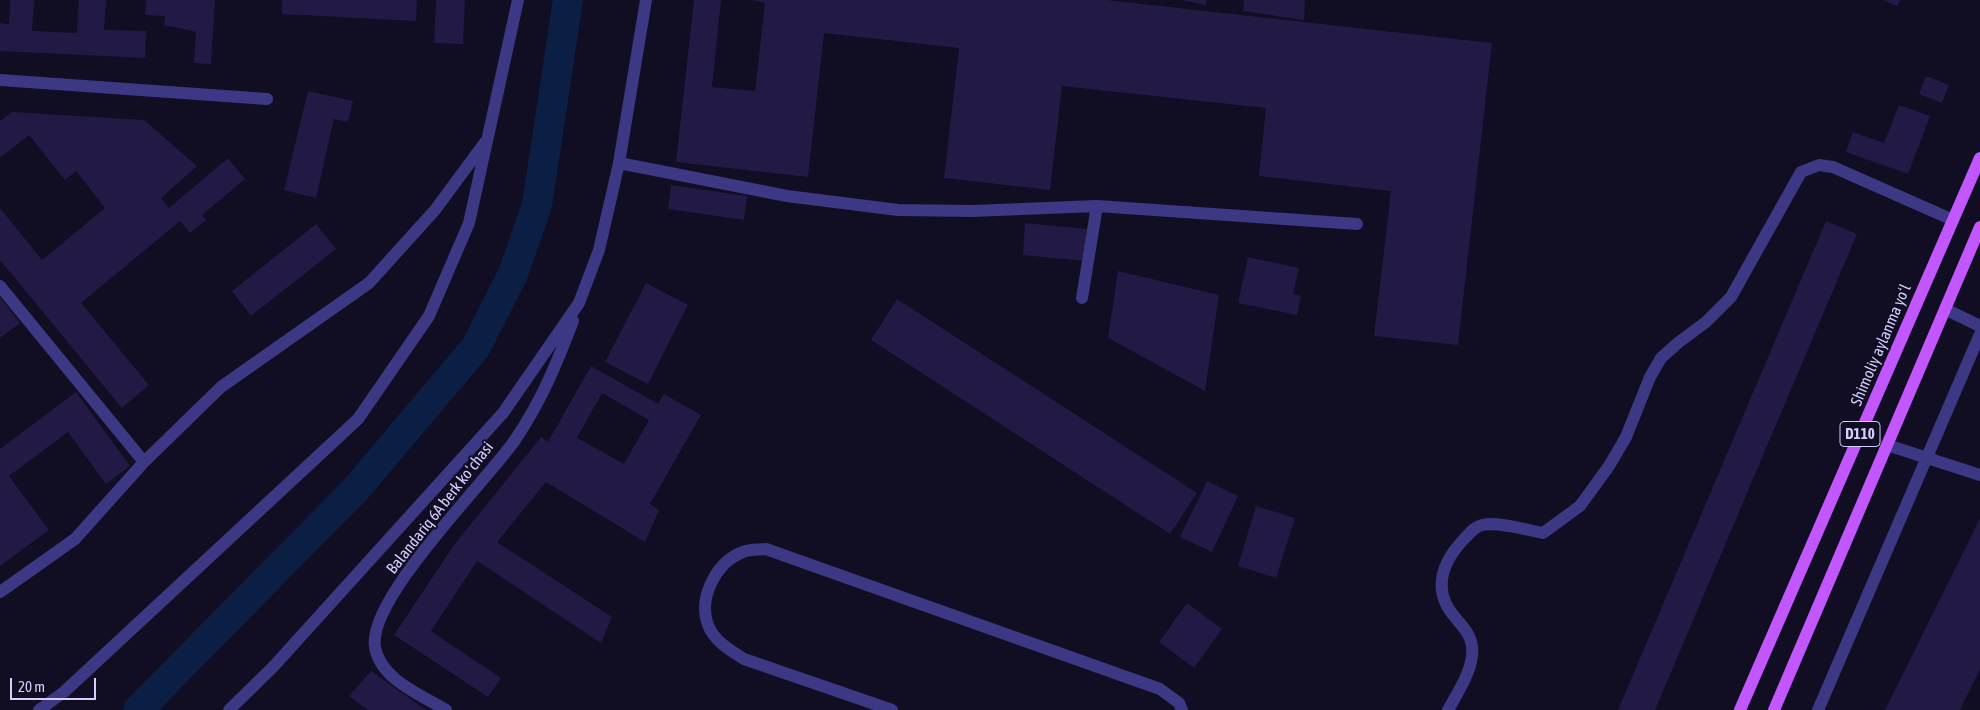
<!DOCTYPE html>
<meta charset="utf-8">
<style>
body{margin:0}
#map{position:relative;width:1980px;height:710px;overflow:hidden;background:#110d23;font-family:"Asap Condensed",sans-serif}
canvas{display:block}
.scale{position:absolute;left:10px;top:678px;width:86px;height:22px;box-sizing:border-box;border:2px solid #d5cfff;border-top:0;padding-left:6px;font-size:15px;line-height:18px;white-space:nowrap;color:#d5cfff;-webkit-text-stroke:4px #110d23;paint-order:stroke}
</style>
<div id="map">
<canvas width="1980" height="710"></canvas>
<div class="scale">20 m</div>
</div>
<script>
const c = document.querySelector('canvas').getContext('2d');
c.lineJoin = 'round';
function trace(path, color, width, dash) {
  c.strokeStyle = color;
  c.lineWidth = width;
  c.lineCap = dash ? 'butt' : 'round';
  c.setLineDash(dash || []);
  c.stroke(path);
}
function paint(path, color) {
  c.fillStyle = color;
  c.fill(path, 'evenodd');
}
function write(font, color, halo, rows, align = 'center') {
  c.font = font + ' "Asap Condensed",sans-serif';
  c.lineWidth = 4;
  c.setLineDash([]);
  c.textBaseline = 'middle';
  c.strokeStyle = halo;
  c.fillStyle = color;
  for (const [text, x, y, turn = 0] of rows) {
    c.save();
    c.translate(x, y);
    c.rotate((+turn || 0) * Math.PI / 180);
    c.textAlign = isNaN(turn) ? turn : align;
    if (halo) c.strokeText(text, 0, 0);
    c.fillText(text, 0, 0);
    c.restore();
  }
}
trace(new Path2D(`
 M138,710L356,489L476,347L513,274L537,205L568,0`), '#0b1f45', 30);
paint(new Path2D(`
 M10,0H34L32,31L77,33L79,0H106L104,30L146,31L145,58L0,51V23L9,24Z
 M146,0H215L211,64L194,63L196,32L164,25L165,16L145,15Z
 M282,0H417L416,21L282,14Z
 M436,0H465L463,44L434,43Z
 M694,0H721L712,87L755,91L765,3L752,0H1107L1492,43L1458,345L1374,336L1391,191L1259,176L1266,108L1062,86L1050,190L944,178L959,48L824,33L808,177L676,162Z
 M1181,0H1206V5Z
 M1244,0H1305L1304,20L1243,11Z
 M1883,0H1900L1897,6Z
 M1926,76L1949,85L1942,103L1919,94Z
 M308,91L353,101L348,122L334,119L316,198L284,190Z
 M1899,105L1930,116L1908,174L1846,152L1853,132L1884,143Z
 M12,112L144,120L197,166L161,198L169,208L228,158L245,179L202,215L206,220L190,233L180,221L81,303L149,385L122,408L0,260V208L42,260L105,208L76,171L65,180L29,135L0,158V121Z
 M671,185L747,196L744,220L668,209Z
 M1826,221L1857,234L1655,710H1618Z
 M1025,223L1087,229L1084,261L1023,255Z
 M316,224L336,249L251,316L232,291Z
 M1248,257L1299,268L1293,294L1301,296L1297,315L1238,303Z
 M1118,271L1219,295L1205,391L1108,338Z
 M646,283L688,305L648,384L605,362Z
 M0,297L20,323L0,338Z
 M897,299L1197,493L1170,534L871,340Z
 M591,366L658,404L664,394L701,415L650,504L659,510L645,542L546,482L497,542L612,617L601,643L477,561L431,631L501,678L488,697L394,635L454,545L541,437L548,442ZM602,393L649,420L624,464L577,438Z
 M76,392L130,466L106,484L68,432L9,476L49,530L0,566V449Z
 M1207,481L1238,496L1212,552L1180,537Z
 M1256,506L1295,518L1276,578L1238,566Z
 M1980,518V669L1960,710H1885Z
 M1187,603L1222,629L1194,668L1159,642Z
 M371,671L422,707L426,710H368L349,696Z`), '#221944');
trace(new Path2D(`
 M0,80L267,99
 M619,163L787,196L898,210L972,211L1097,206L1357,224
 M0,286L144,462
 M1082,298L1097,206
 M1945,309L1980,326
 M1887,445L1980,475
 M0,592L75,539L144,462L221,387L369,283L435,210L486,141
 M39,710L64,692L358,419L429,316L469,223L518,0
 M229,710L273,667L503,413L579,303L599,250L619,163L646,0
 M446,710C421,695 380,679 375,647C367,599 486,482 515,440C542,400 556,365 573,321
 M892,710L744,659C731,651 714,641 708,625C698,598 716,562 743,552C750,549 759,550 766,549L1160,689L1179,703L1182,710
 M1448,710C1458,692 1475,667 1472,646C1470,629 1453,619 1446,604C1435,580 1447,557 1464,539C1470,533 1474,527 1482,525C1497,521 1527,530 1543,533L1580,506L1609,466L1626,437L1650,377L1661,358L1679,342L1706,322L1731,297L1801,172L1819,165L1833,167L1953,220
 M1818,710L1980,334`), '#3c3883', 12);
trace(new Path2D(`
 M1740,710L1980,158
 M1774,710L1980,227`), '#c256ff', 12);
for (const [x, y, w] of [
 [1860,434,40]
]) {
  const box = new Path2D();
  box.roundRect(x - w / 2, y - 12.5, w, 25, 4);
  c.fillStyle = '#110d23';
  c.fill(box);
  trace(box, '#d5cfff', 1);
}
write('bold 15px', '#d5cfff', null, [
 ["D110",1860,434]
]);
write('16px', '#d5cfff', '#110d23', [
 ["Shimoliy aylanma yoʻl",1881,345,-67],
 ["Balandariq 6A berk koʻchasi",440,508,-52]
]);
</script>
